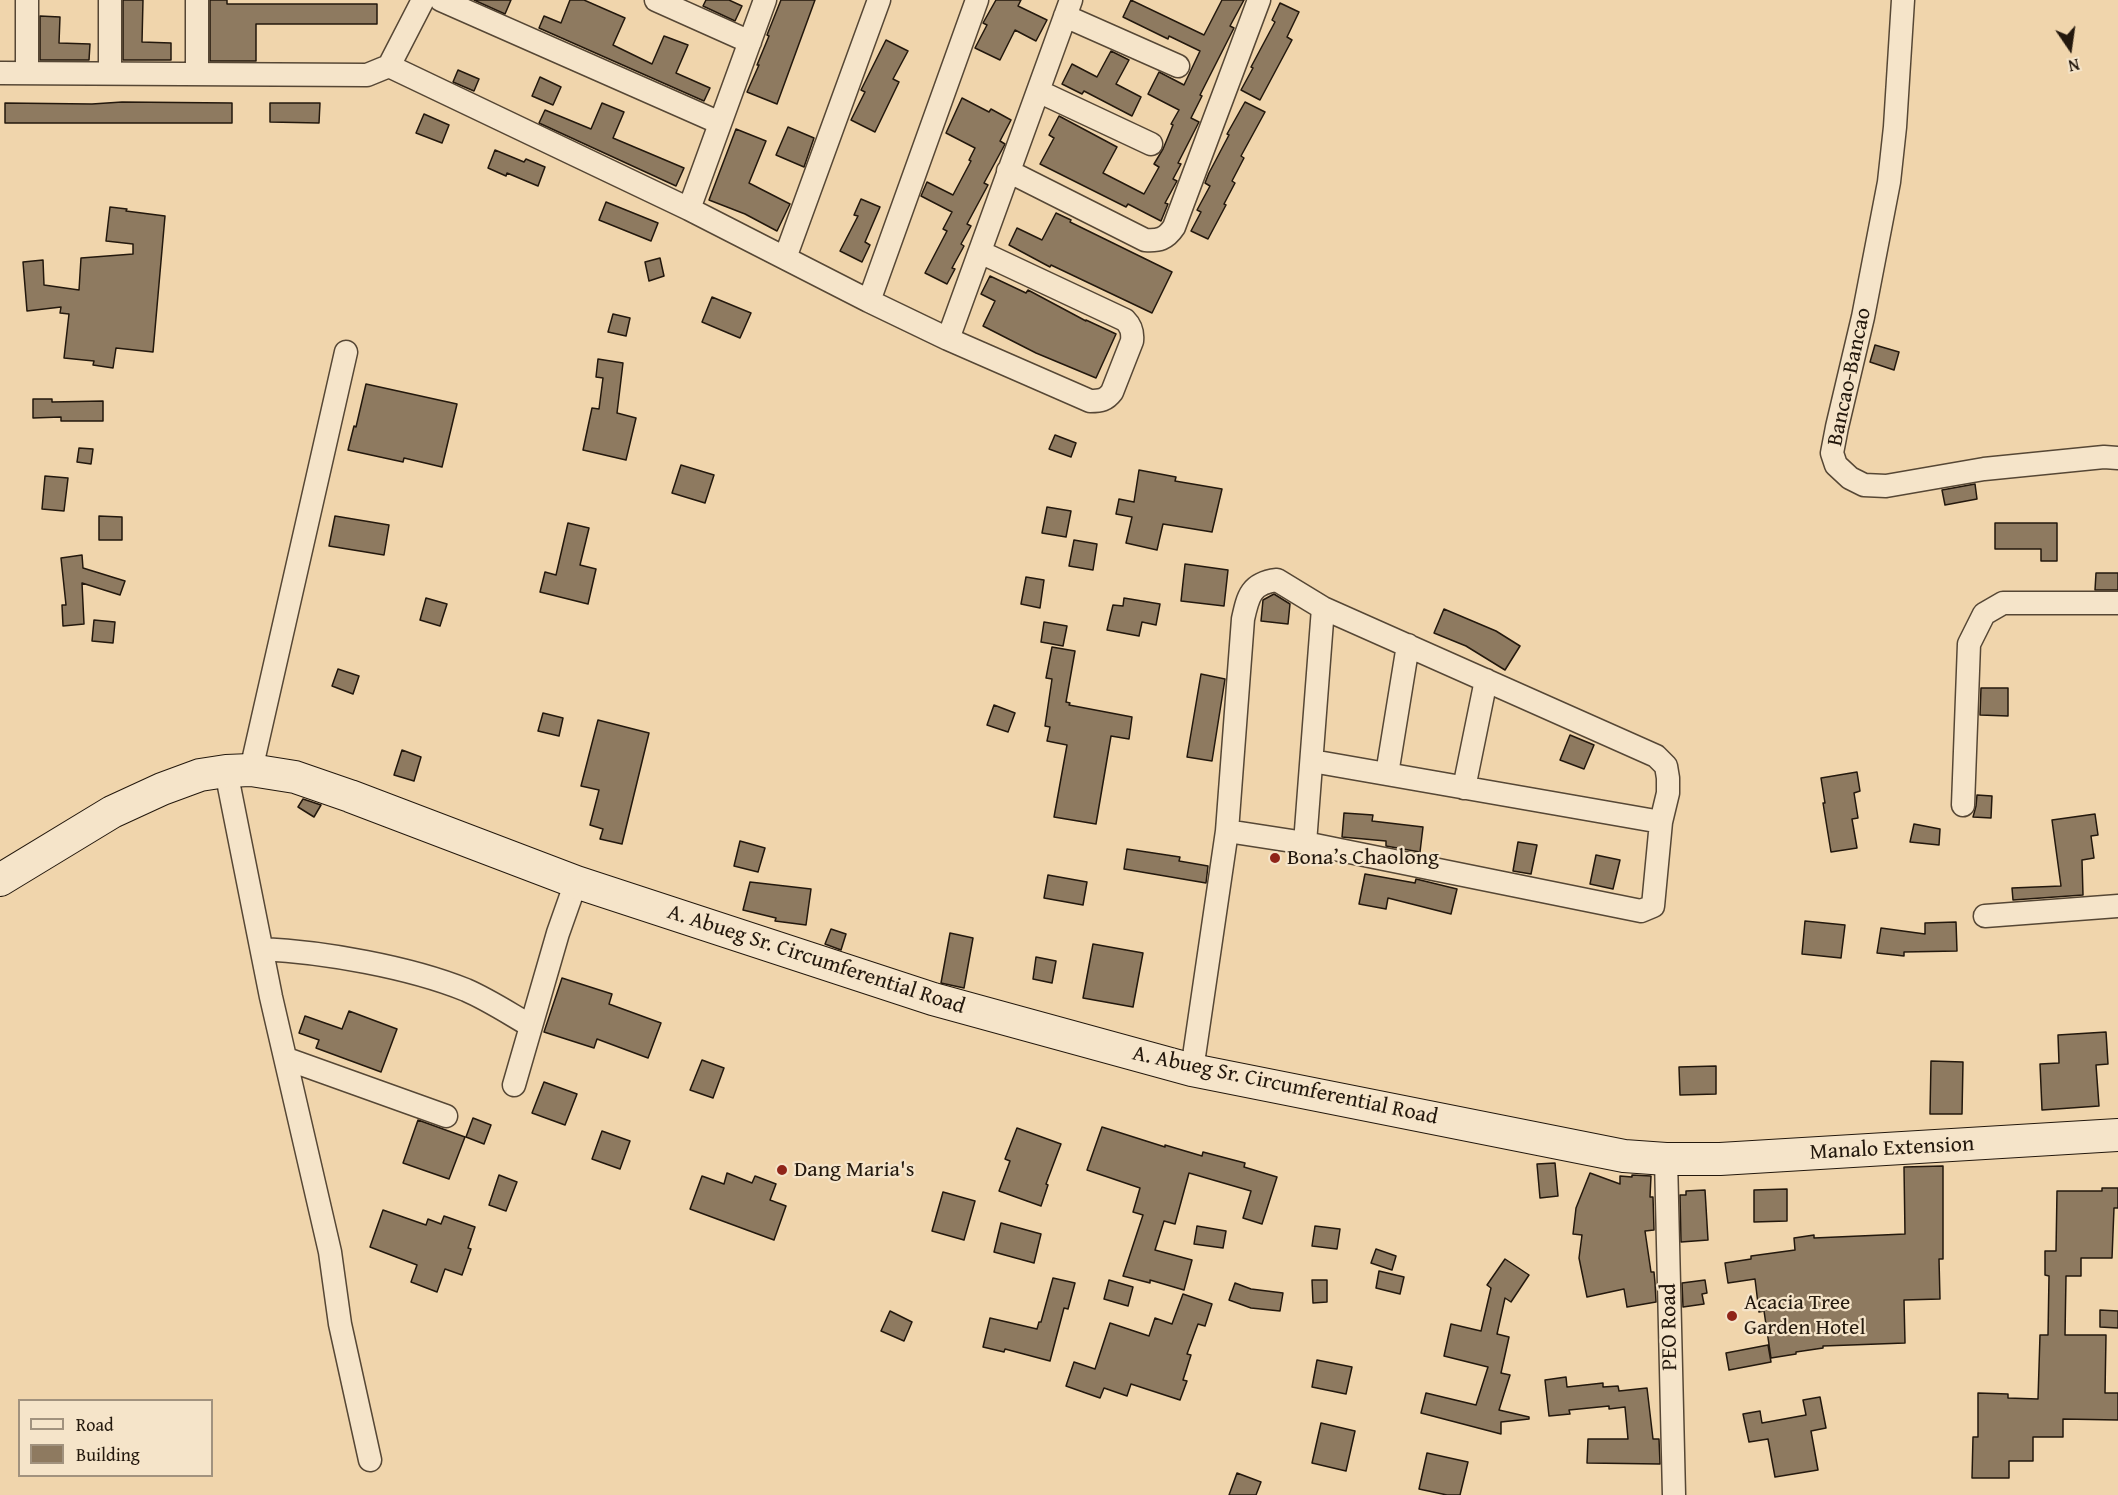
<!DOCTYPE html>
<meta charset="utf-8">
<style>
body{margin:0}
#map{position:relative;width:2118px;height:1495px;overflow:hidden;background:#f0d5ac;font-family:"Gentium Book Plus",serif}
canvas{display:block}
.legend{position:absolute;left:18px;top:1399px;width:195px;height:78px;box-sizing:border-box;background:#f5e4c9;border:2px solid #a1927e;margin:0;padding:8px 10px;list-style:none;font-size:18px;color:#23180d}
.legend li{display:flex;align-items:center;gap:12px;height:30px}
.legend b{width:30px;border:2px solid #a1927e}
.north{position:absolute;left:2040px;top:18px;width:60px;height:60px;-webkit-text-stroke:4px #f5e4c9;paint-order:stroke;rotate:167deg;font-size:16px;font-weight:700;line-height:24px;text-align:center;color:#23180d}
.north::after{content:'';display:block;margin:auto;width:21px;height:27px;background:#23180d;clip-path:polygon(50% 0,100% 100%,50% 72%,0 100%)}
</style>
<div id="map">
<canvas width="2118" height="1495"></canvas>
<ul class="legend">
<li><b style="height:8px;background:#f5e4c9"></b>Road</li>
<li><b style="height:16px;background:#8e7a60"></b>Building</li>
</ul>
<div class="north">N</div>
</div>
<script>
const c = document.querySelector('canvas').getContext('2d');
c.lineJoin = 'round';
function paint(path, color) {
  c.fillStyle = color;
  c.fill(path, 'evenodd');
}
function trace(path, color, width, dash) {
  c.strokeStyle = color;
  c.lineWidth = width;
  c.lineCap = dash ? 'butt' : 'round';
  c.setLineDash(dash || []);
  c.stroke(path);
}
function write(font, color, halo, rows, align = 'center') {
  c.font = font + ' "Gentium Book Plus",serif';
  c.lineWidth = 4.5;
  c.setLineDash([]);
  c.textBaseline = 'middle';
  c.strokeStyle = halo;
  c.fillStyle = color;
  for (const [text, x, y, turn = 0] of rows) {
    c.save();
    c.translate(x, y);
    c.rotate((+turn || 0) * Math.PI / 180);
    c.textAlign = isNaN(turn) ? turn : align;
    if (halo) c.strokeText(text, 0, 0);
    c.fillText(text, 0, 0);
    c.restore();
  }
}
const building = new Path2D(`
 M123,0H143L142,42L171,43V60H123Z
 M210,0H227V4H377V24H256V61H210Z
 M474,0H511L505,14Z
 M570,0H584L625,18L613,45L652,64L664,36L688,45L676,73L710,88L704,101L539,28L544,16L561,23Z
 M706,0H729L742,6L735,21L703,6Z
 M781,0H815L777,104L747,92L759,65H757L769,36L767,35Z
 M996,0H1021L1018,6L1047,20L1036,41L1015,30L1000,60L975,48L987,25L983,23Z
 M1131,0L1204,35L1222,0H1244L1230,26L1234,28L1200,95L1202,96L1191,118L1199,122L1178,163L1181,164L1173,179L1177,181L1165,203L1168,204L1161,221L1128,204L1126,207L1040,164L1054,138L1049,135L1059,116L1117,147L1103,173L1144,194L1159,167L1154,164L1163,149L1173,125L1171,124L1179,110L1148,94L1159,72L1184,85L1200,51L1169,36L1168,39L1123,17Z
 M1280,3L1299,12L1287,37L1292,40L1260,100L1241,90L1253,68L1251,67L1275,22L1272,20Z
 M40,16L60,17L59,43L90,44L89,60H40Z
 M886,40L908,51L893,79L899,82L875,132L851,120L865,92L861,90Z
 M1111,51L1129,60L1116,84L1141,97L1132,116L1084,91L1082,94L1062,84L1072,64L1097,77Z
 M458,70L479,79L474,91L453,82Z
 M540,77L561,87L553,105L532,96Z
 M962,98L989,112L991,109L1011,120L1000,141L1005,144L1004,146L984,183L988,185L967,224L971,226L961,244L964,246L952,268L955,269L947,284L925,273L947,231L943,229L952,212L921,196L927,182L953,195L971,161L969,160L975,148L946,133Z
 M122,102L232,103V123H5V103L92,104Z
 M1245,102L1265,112L1241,156L1244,158L1232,181L1235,183L1224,204L1226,205L1208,239L1191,231L1201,212L1197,210L1210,186L1205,183L1209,173L1229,135L1227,134Z
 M270,103H320L319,123L270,122Z
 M602,103L624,112L613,138L684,168L676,186L539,123L545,110L591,129Z
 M424,114L449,125L442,143L416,133Z
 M788,127L814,138L804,167L776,155Z
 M736,129L766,141L749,183L790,204L777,231L745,214L709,200Z
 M495,150L524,162L526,159L545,167L538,186L507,173L506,176L488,168Z
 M861,199L880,207L865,242L870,245L862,262L840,251L858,216L854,215Z
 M606,202L658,223L651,241L599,220Z
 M110,207L127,209L126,211L165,216L153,352L116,348L113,368L93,365L94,361L64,358L69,314L60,313L61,307L27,311L23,262L43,260L44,285L79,290L81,258L133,254V244L106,241Z
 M1056,213L1071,220L1070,222L1172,272L1152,313L1051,265L1050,267L1009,245L1017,228L1042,240Z
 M660,258L664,276L649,281L645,262Z
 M990,276L1026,293L1028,290L1086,321V320L1116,334L1096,378L1036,353L983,326L995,301L981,294Z
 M712,297L751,313L740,338L702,322Z
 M613,314L630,318L626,336L608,332Z
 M1875,345L1899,352L1894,370L1870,362Z
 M598,359L623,363L617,413L636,418L626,460L583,450L592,408L599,409L603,378L596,377Z
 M366,384L457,404L442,467L404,458L403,462L348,450L354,426L356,427Z
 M33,399H52V402L103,401V421H61V417L33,418Z
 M1055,435L1076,443L1071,457L1049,449Z
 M79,448L93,449L91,464L77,462Z
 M681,465L714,475L705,503L672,493Z
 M1139,470L1176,477L1175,481L1222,489L1212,532L1163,524L1157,550L1126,543L1132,517L1116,514L1119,499L1134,502Z
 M45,476L68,478L64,511L42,509Z
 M1975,484L1977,499L1945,505L1942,490Z
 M1047,507L1071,511L1066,537L1042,533Z
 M99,516L122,517V540H99Z
 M335,516L389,525L384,555L329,546Z
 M568,523L589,528L580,565L596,569L588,604L540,592L545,572L556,575Z
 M1995,523H2057V561H2041V549H1995Z
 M1074,540L1097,544L1093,570L1069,566Z
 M82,555L83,568L125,581L120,595L82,583L84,624L63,626L62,605H66L61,558Z
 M1185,564L1228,570L1224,606L1181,601Z
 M2096,573H2118V590H2095Z
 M1026,577L1044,580L1040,608L1021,604Z
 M1274,594L1290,604L1288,624L1261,621L1263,600Z
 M426,598L447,604L440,626L420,620Z
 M1124,598L1160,604L1156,625L1142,622L1139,636L1107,630L1113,605L1123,606Z
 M1444,609L1496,631L1520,646L1505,670L1466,646L1434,633Z
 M94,620L115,622L113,643L92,641Z
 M1044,622L1067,626L1063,646L1041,642Z
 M1052,647L1075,651L1066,702L1070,703L1069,705L1132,717L1129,739L1111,736L1096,824L1054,817L1067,745L1047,741L1050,727L1045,726L1052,679L1046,678Z
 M338,669L359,676L353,694L332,686Z
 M1201,674L1225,679L1212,761L1187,757Z
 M1981,688H2008V716L1980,715Z
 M994,705L1015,713L1008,732L987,725Z
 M543,713L563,718L559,736L538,731Z
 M598,720L649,733L622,844L600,839L603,829L590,825L599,790L581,786Z
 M1570,735L1594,745L1584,769L1560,760Z
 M402,750L421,757L414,781L394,775Z
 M1857,772L1860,791L1854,793L1858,818L1852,819L1857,848L1831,852L1823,803H1825L1821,778Z
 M1977,795L1992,796L1991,818L1973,817L1976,806Z
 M303,799L321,805L314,817L298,807Z
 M1344,813L1373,815L1372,821L1423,827L1420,852L1386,846V841L1342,837Z
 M2095,814L2098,835L2091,836L2094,858L2082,860L2083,895L2013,900L2012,888L2061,886L2052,820Z
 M1914,824L1940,829L1939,845L1910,842Z
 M740,841L765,848L758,872L734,866Z
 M1518,842L1537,845L1531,874L1513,871Z
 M1127,849L1180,857L1179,861L1208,866L1206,883L1124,869Z
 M1596,855L1620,860L1613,889L1590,884Z
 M1365,874L1415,883L1416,879L1457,889L1451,914L1388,898L1386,909L1359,904Z
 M1048,875L1087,882L1083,905L1044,898Z
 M750,882L811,889L806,925L775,921L776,918L743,910Z
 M1805,921L1845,925L1841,958L1802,954Z
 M1956,922L1957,951L1904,952V956L1877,953L1881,928L1925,934V923Z
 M831,929L846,934L841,950L825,944Z
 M950,933L973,938L964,988L941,983Z
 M1093,944L1143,953L1133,1007L1083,998Z
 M1036,957L1056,961L1052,983L1033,979Z
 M562,978L612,994L609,1004L661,1023L648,1058L597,1039L594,1048L544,1032Z
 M349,1011L397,1029L381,1072L316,1048L319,1040L299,1033L305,1016L342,1029Z
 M2106,1032L2108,1064L2096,1065L2099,1106L2042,1110L2040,1064L2059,1063L2058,1035Z
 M702,1060L724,1068L713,1098L690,1090Z
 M1931,1061L1963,1062L1962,1114H1930Z
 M1716,1066V1094L1680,1095L1679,1067Z
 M544,1082L577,1094L565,1125L532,1113Z
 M473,1118L491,1125L484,1144L466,1137Z
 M418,1120L465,1137L449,1179L403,1163Z
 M1102,1127L1165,1147V1145L1202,1156L1203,1152L1245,1163L1244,1167L1277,1177L1262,1224L1243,1218L1251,1191L1189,1173L1175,1224L1164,1221L1155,1250L1192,1260L1184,1290L1150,1280V1283L1123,1276L1143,1215L1133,1212L1140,1188L1087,1170Z
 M1017,1128L1061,1144L1046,1184L1048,1185L1041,1206L999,1191L1010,1161L1005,1159Z
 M602,1131L630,1141L620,1169L592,1159Z
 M1555,1163L1558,1196L1540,1198L1537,1164Z
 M1943,1166V1259H1939L1940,1299L1904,1300L1905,1343L1823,1346V1348L1796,1352V1354L1771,1358L1764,1311L1759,1312L1755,1279L1728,1283L1725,1263L1751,1259V1256L1795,1250L1794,1238L1814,1235V1238L1905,1234L1904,1167Z
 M727,1173L752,1183L755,1176L776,1184L770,1200L786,1206L774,1240L690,1209L702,1176L724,1184Z
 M1590,1173L1620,1184V1176L1632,1177V1175L1651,1176L1650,1197H1653L1654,1230L1645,1231L1651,1272H1654L1655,1283L1656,1302L1627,1307L1624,1289L1587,1297L1579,1258L1582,1235L1573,1234L1576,1208Z
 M499,1175L517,1182L506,1211L489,1205Z
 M2102,1188H2118V1208H2114L2112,1258H2081V1276H2066L2065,1335H2106L2105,1393H2118V1420L2063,1419V1437H2033V1461H2009V1478H1972L1973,1437H1978V1393L2008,1394V1398L2038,1399L2040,1335H2048L2049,1276L2045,1275V1251H2056L2057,1191H2102Z
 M1787,1189V1221L1754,1222V1190Z
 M1705,1190L1708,1240L1681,1242L1680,1195H1686V1191Z
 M943,1192L975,1201L964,1240L932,1231Z
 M383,1210L426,1225L428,1219L441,1224L444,1216L475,1227L468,1248L471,1249L462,1275L445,1269L437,1292L411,1282L417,1265L370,1247Z
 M1001,1223L1041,1234L1034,1263L994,1252Z
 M1197,1226L1226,1231L1223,1248L1194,1244Z
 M1315,1226L1340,1229L1337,1249L1312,1246Z
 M1376,1249L1396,1256L1392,1270L1371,1263Z
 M1505,1259L1529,1275L1511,1302L1505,1298L1497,1334L1509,1337L1501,1373L1510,1375L1499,1410L1529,1417V1419L1501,1422V1434L1421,1413L1426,1393L1476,1405L1488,1367L1444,1356L1451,1324L1481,1331L1491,1288L1487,1285Z
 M1379,1271L1404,1277L1400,1294L1376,1288Z
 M1053,1278L1075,1283L1068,1309L1064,1308L1050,1361L1005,1349L1004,1352L983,1347L990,1318L1037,1329L1039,1322H1041Z
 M1109,1280L1133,1287L1128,1306L1104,1299Z
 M1312,1280H1327V1302L1313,1303Z
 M1705,1280L1707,1293L1702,1294L1704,1304L1683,1307L1682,1283Z
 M1235,1283L1251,1289L1283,1293L1280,1311L1251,1308L1229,1300Z
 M1183,1294L1212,1304L1205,1326L1198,1324L1187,1354L1191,1355L1183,1380L1187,1381L1180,1400L1131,1384L1127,1396L1104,1388L1100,1398L1066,1386L1074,1362L1095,1369L1110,1323L1149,1336L1155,1318L1172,1324Z
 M2100,1310L2118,1311V1328L2100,1327Z
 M890,1311L912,1322L904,1341L881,1331Z
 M1768,1345L1771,1362L1729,1370L1726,1353Z
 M1317,1360L1352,1367L1346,1394L1312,1387Z
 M1566,1377L1567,1387L1603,1383V1387L1618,1386L1619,1391L1647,1388L1653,1439H1659L1660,1464L1587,1463L1588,1439H1628L1625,1407L1609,1409V1406L1569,1410L1570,1414L1549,1416L1545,1380Z
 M1820,1397L1826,1428L1811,1431L1818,1470L1775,1477L1768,1439L1749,1442L1743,1414L1760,1411L1762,1423L1806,1415L1803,1400Z
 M1321,1423L1355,1431L1346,1471L1312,1463Z
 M1427,1453L1468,1462L1460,1495H1447L1419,1489Z
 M1237,1473L1261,1482L1256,1495H1229Z`);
paint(building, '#8e7a60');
trace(building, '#23180d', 1.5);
const street = new Path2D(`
 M197,0V73
 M441,0L720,123
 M656,0L750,42
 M1903,0L1895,127L1889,182L1863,317L1837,427L1832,453L1836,465L1850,478L1864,485L1886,486L1984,469L2104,457L2118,458
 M1065,16L1178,66
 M389,66L689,209L869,301L948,339L1090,401C1101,401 1106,400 1112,392L1132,341C1133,332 1131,326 1125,320L980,252
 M27,71V0
 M0,73L367,75L389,66L423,0
 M110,73V0
 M1038,91L1151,144
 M1008,171L1145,240C1159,241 1166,239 1174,227L1259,0
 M689,209L765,0
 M785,258L879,0
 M869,301L977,0
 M948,339L1071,0
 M1312,761L1661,822
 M251,770L346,352
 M226,771L271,997L330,1252L340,1324L370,1460
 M1387,774L1408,645
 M1464,788L1486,680
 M1963,805L1969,644L1984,614L2003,603H2118
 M1305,843L1323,608
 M1985,916L2118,906
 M262,949C324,952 409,967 466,990C489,1000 510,1014 531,1026
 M287,1059L446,1116
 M1192,1070L1227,831L1243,619C1248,596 1251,583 1277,580L1323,608L1656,756L1666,766L1668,778V793L1661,822L1653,906L1641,911L1305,843L1227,831
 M514,1085L558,933L576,882
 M1666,1159L1674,1495`);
const secondary = new Path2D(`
 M0,880L112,812L162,789L200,775L226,771L251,770L295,777L350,796L576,882L933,999L1192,1070L1624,1156L1666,1159H1720L2118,1135`);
trace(street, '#564735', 25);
trace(secondary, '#23180d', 34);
trace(street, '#f5e4c9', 22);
trace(secondary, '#f5e4c9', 32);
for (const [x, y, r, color] of [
 [1275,858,6,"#8f2418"],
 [782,1170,6,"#8f2418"],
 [1732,1316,6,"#8f2418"]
]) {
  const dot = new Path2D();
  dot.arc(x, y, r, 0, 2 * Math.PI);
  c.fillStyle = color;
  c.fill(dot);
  trace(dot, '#f5e4c9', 2);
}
write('22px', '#23180d', '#f5e4c9', [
 ["Bancao-Bancao",1850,377,-78],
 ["A. Abueg Sr. Circumferential Road",816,960,18],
 ["A. Abueg Sr. Circumferential Road",1285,1086,12],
 ["Manalo Extension",1892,1149,-3],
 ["PEO Road",1670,1327,-91]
]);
write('22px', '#23180d', '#f5e4c9', [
 ["Bona’s Chaolong",1287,858],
 ["Dang Maria's",794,1170],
 ["Acacia Tree",1744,1303],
 ["Garden Hotel",1744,1328]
], 'left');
</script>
